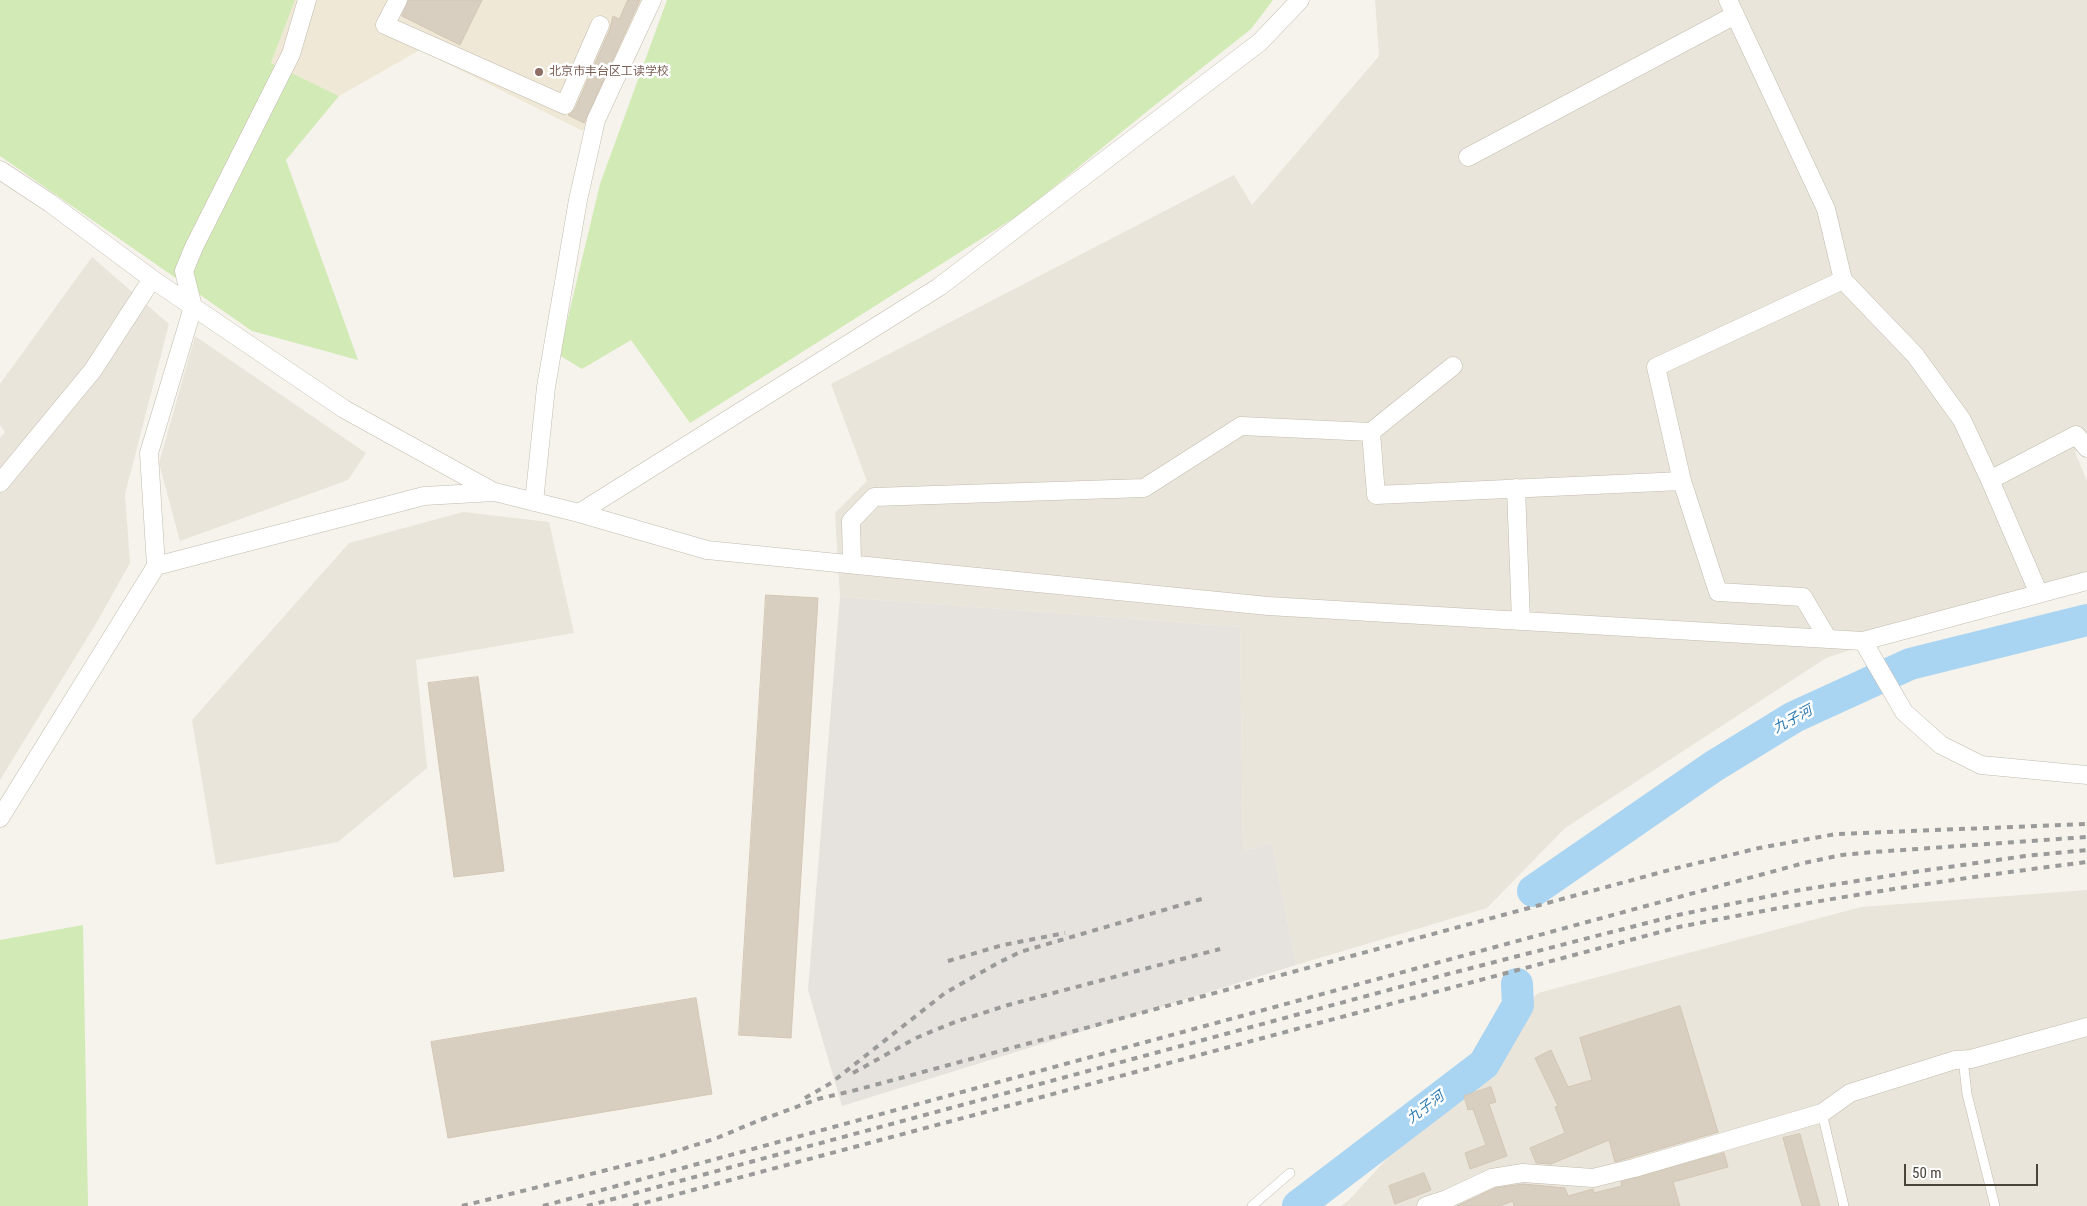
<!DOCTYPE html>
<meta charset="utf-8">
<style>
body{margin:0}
#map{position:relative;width:2087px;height:1206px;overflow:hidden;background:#f6f3ec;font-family:"Roboto Condensed",sans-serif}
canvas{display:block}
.scale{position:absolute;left:1904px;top:1164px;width:134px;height:22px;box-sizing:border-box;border:2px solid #4b4439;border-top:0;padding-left:6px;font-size:15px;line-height:18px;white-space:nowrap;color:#4b4439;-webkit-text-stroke:4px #fff;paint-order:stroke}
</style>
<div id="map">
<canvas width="2087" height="1206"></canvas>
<div class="scale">50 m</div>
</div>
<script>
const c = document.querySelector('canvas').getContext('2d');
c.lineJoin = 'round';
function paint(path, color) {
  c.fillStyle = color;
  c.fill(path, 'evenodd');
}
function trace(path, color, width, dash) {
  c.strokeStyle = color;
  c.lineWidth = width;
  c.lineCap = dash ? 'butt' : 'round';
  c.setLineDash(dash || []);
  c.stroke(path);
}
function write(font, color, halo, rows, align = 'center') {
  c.font = font + ' "Roboto Condensed","Noto Sans SC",sans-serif';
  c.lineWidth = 5;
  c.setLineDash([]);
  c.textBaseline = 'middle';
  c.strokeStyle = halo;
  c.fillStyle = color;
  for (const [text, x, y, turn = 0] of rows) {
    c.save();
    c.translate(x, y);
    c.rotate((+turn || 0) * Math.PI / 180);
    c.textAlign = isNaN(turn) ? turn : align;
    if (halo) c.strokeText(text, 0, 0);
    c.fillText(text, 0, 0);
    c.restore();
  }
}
paint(new Path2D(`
 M1375,0H2087V445L2075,452L2087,481V572L1826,658L1565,828L1487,908L1296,965L1272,844L1243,851L1240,627L840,597L835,513L867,481L831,384L1234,175L1252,205L1379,56Z
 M92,257L169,324L125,494L130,563L97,622L0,780V438L5,432L0,425V384Z
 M195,336L366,453L348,480L180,541L159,463Z
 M463,512L549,522L574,633L416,660L427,768L338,842L216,865L192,720L349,543Z
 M2087,890V1206H1341L1349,1200L1538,993L1861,907Z`), '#eae5da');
paint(new Path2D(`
 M840,597L1240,627L1243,851L1272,844L1296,965L842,1106L808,990Z`), '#e6e2dd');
paint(new Path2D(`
 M295,0H648L610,80L583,131L420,50L339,96L271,63Z`), '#efe8d6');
paint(new Path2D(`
 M0,0H295L271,63L339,96L286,160L358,360L252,331L0,156Z
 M667,0H1273L1251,29L1145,113L1022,213L690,423L631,340L582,369L559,355L600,184Z
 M83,925L88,1206H0V940Z`), '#d2eab5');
trace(new Path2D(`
 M1533,891L1714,766L1794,717L1910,664L2087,620
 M1298,1206L1484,1064L1518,1005L1517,984`), '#a9d4f2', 32);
const building = new Path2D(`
 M409,0H482L460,45L402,16Z
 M628,0H640L584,123L568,115L575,109L610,29L613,16L619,19Z
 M766,595L818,598L791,1038L739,1035Z
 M478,677L504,871L454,877L428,683Z
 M696,998L712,1094L448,1138L431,1042Z
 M1680,1006L1718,1132L1615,1162L1609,1140L1551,1164L1536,1163L1530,1148L1565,1133L1555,1107L1558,1106L1535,1058L1551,1050L1568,1087L1592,1080L1580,1038Z
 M1491,1087L1496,1102L1489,1104L1507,1156L1470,1169L1465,1153L1486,1145L1473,1109L1468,1110L1464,1096Z
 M1800,1134L1820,1206H1802L1783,1138Z
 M1724,1153L1728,1167L1673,1182L1680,1206H1514L1513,1201L1500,1206H1457L1495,1188L1523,1184L1565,1188L1568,1196L1593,1189L1594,1193L1622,1186L1621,1182Z
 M1424,1173L1431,1190L1395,1204L1389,1186Z`);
paint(building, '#d8cfc1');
trace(building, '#d3c7b4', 1);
const service = new Path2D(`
 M1963,1059L1967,1094L1995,1206
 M1822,1113L1844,1206
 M1252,1206L1290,1173`);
const minor = new Path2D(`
 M398,0L385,25L565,105L600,25
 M1728,0L1826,209L1843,280L1915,355L1962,420L1990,480L2039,594
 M1468,157L1735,15
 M0,170L50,203L152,279L344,409L494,492
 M1453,366L1371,432L1376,495L1682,481
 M1990,480L2076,435L2087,448
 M0,483L93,370L152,279
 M1516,488L1521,621
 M534,502L546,387L578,200L596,120L652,0
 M579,513L939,287L1260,42L1300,0
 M852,564L851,521L874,497L1144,488L1241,426L1371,432
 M156,566L149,453L193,307L184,271L194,247L291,54L307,0
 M1828,639L1803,597L1718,592L1682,481L1656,367L1843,280
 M1863,641L1904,712L1941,745L1981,765L2087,775
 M0,818L156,566L424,496L495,492L579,513L707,550L1268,606L1863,641L2087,581
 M1426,1206L1447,1199L1492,1178L1523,1173L1593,1178L1634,1168L1822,1113L1850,1093L1955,1060L1971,1059L2087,1027`);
trace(service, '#c2bbae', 10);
trace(minor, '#c2bbae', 19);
trace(service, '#fff', 9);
trace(minor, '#fff', 18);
trace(new Path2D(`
 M948,961L1003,945L1065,933
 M853,1073L916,1038L955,1022L1008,1005L1220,949
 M805,1098L831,1083L945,993L996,964L1020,952L1205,898
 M761,1120L818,1099L860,1089L1673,869L1759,848L1836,834L2087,824
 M462,1206L655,1158L717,1138L767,1117
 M543,1206L1804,863L1842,855L1874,852L2087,837
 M587,1206L1448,974L1678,915L1794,891L1907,873L2025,856L2087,850
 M633,1206L1679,927C1815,900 1950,879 2087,862`), '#9a9a9a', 4, [6, 6]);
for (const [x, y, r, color] of [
 [539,72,5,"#8d6e63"]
]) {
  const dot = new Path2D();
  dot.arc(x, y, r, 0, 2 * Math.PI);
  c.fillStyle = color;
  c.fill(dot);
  trace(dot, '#fff', 2);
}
write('12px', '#785e54', '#fff', [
 ["北京市丰台区工读学校",549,72]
], 'left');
write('italic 14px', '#2e7ab2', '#fff', [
 ["九子河",1793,720,-28],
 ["九子河",1426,1108,-37]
]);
</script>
